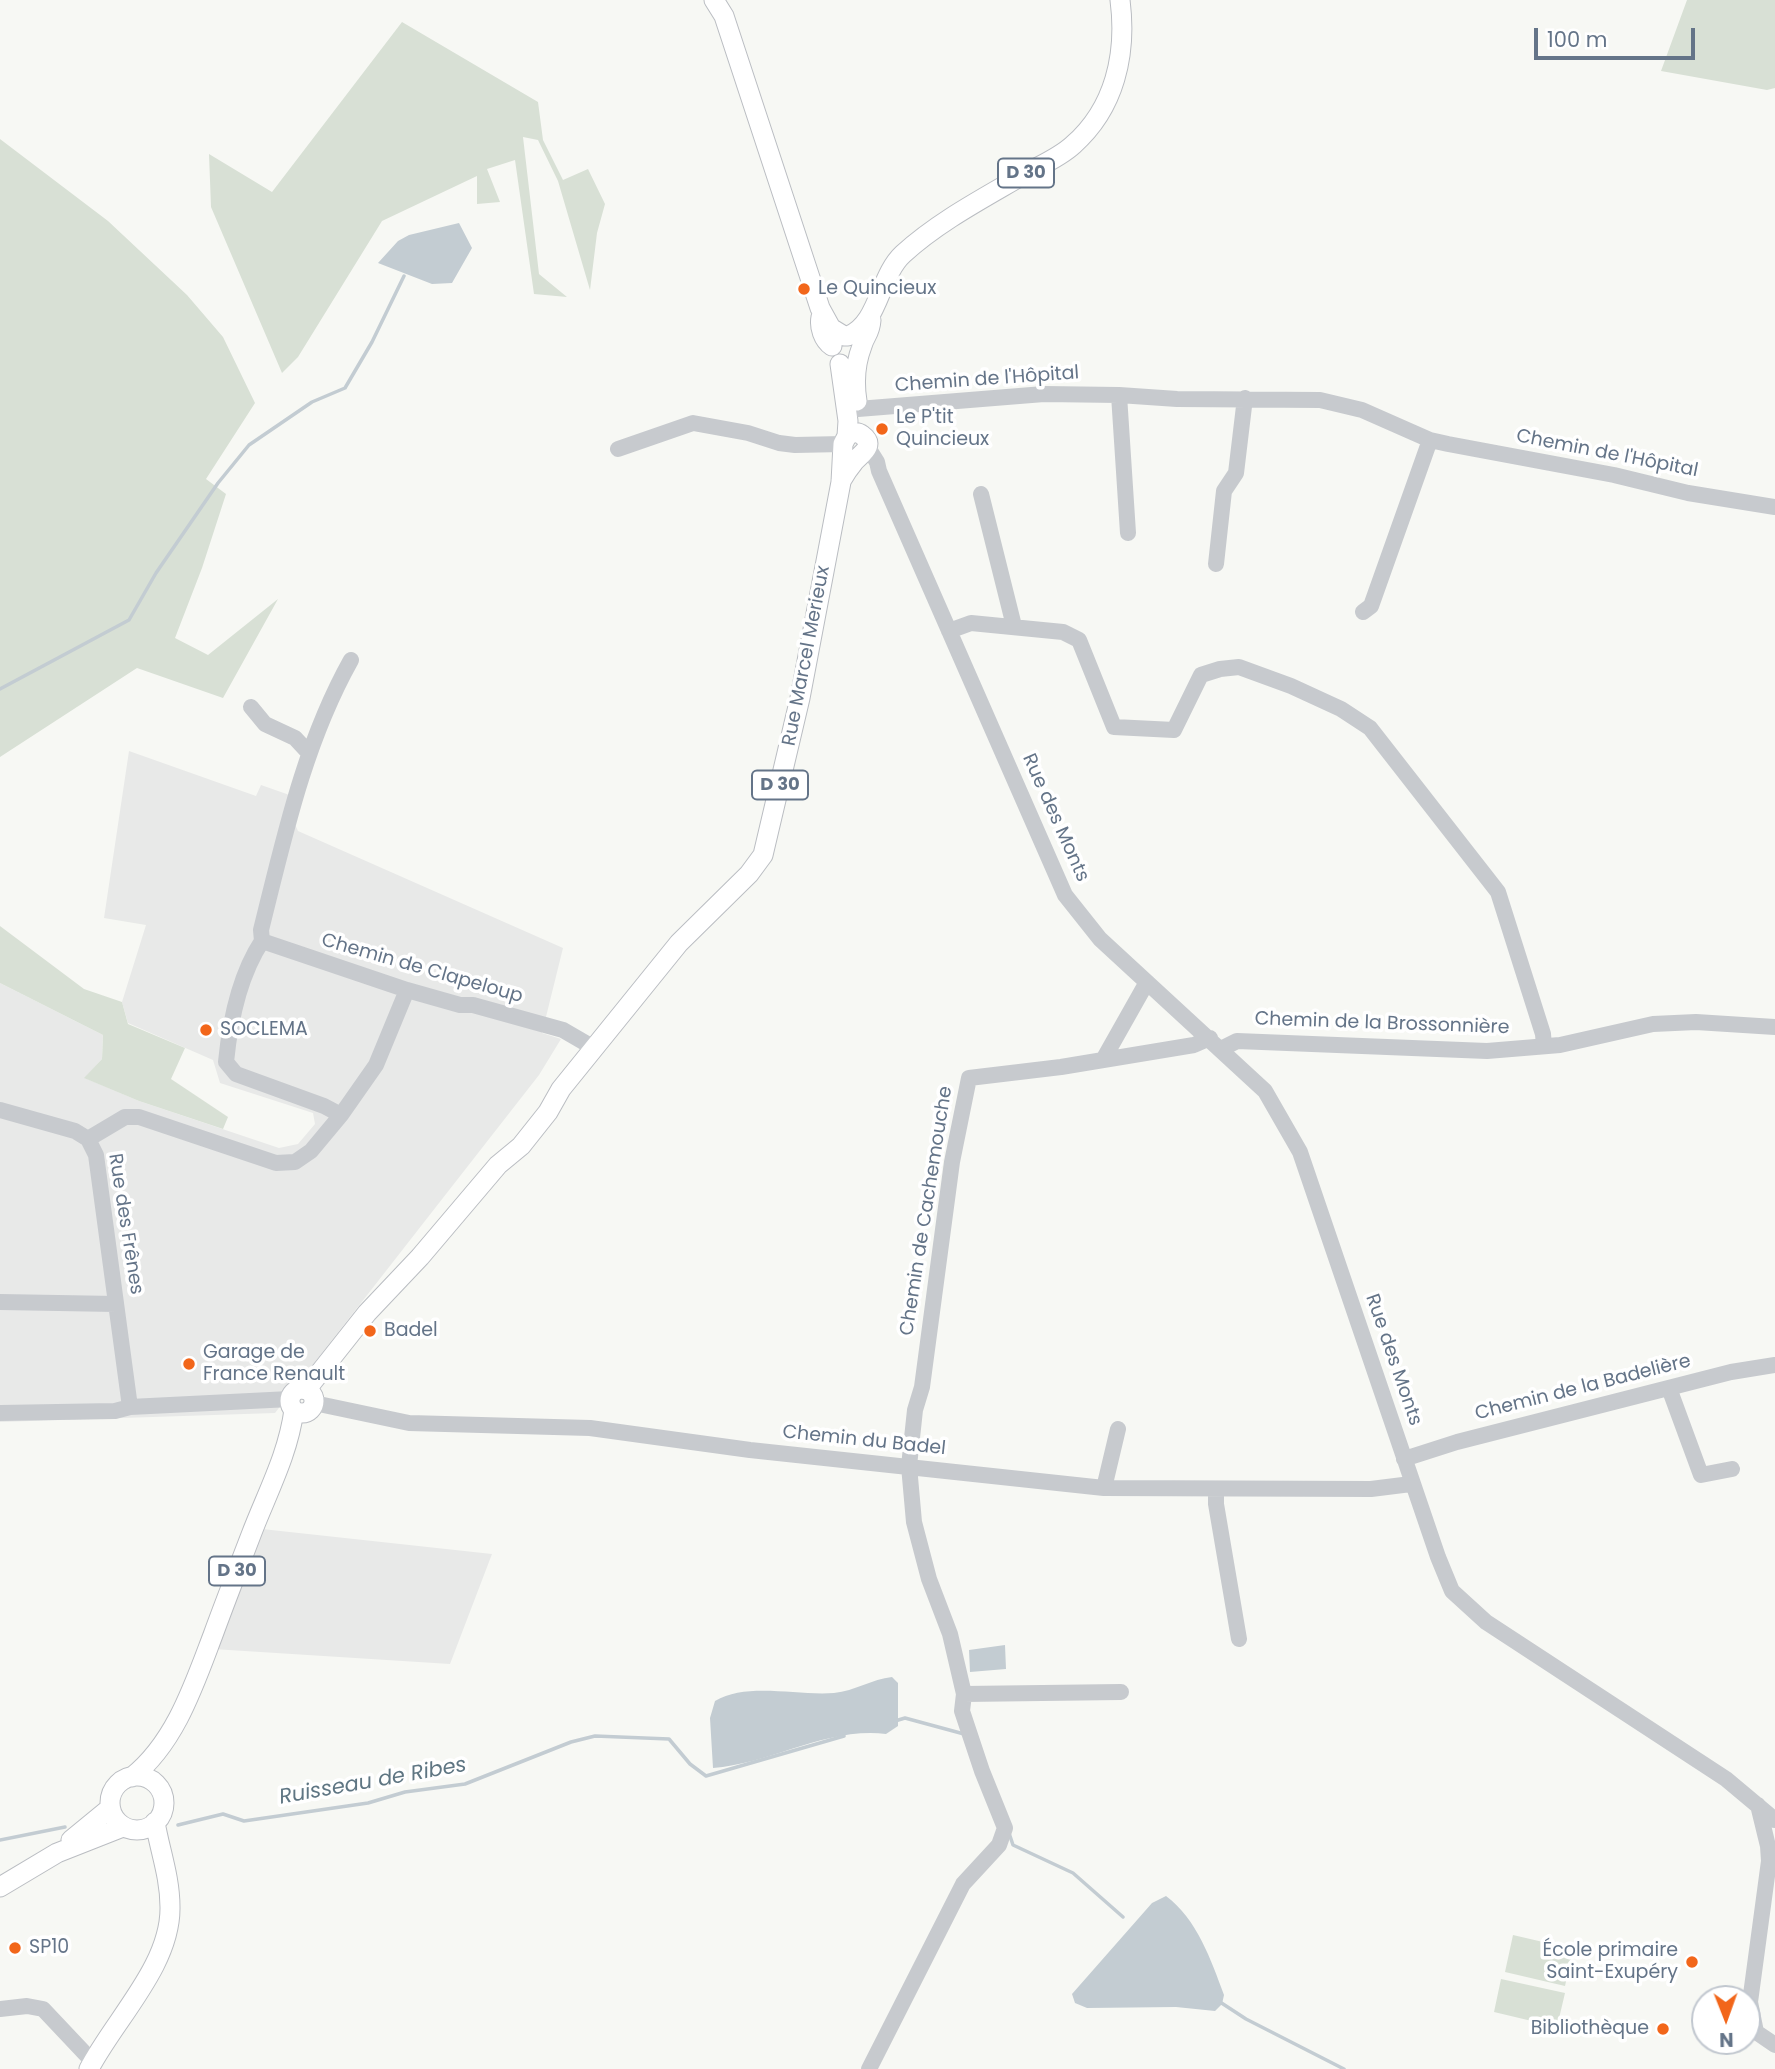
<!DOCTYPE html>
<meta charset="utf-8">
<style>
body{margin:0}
#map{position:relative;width:1775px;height:2069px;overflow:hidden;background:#f7f8f4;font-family:Poppins,sans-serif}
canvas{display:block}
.north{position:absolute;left:1691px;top:1985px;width:70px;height:70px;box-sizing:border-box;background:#fff;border:2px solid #c1c7cf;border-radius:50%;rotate:179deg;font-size:19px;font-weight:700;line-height:28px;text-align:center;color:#647488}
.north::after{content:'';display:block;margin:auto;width:24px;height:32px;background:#f2661a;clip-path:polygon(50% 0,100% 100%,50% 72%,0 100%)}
.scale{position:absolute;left:1534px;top:28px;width:161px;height:32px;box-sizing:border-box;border:4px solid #647488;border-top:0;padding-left:9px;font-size:21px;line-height:24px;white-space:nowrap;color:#647488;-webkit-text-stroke:5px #fff;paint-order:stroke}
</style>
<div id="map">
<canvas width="1775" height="2069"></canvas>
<div class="north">N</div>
<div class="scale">100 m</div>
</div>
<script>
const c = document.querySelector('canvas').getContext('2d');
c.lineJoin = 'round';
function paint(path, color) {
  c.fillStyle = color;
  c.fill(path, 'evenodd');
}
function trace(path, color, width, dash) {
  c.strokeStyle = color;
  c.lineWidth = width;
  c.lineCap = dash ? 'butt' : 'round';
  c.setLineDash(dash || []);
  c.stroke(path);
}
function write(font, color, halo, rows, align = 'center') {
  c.font = font + ' Poppins,sans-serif';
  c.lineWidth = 7;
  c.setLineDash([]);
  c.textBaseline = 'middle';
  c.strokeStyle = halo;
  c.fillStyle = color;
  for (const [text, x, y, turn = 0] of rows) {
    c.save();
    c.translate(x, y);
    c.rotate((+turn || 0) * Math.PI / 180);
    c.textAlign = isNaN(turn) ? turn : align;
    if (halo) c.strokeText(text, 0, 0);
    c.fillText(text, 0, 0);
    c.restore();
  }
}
paint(new Path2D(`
 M129,751L256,796L261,785L298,798L293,820L298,831L563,948L542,1033L561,1039L539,1075L275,1413L0,1422V983L103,1035L102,1059L85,1078L139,1101L279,1148L298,1144L315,1124L313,1113L220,1083L213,1060L128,1023L122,1002L146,925L104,918Z
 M262,1529L492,1554L450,1664L213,1649Z`), '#e8e9e8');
paint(new Path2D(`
 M1687,0H1775V88L1767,90L1661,71Z
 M402,22L538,102L543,140L563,180L588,169L605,204L597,233L590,290L558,181L538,140L523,137L539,274L567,297L534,294L515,160L487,169L500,202L477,204V176L382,221L298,357L282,373L211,207L209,154L272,192Z
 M0,139L108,221L187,295L223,337L255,403L206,479L226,494L202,568L175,638L208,655L278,599L223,698L137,668L0,757Z
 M0,926L84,989L122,1002L128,1024L185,1048L171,1079L228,1117L223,1129L139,1101L84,1078L102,1059L103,1035L0,983Z
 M1513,1935L1573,1949L1565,1986L1505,1972Z
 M1501,1979L1565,1993L1557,2027L1494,2012Z`), '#d8e0d5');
paint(new Path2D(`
 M459,223L472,248L452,283L432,284L378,263L398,241L409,235Z
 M1005,1645L1006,1669L970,1672L969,1650Z
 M892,1677L898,1683V1726L886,1734C826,1727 771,1764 713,1768L710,1718L715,1701C747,1682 797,1696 834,1693C855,1691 872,1679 892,1677Z
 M1166,1896C1197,1919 1211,1960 1224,1995L1222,2004L1215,2011L1176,2007L1087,2008L1075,2003L1072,1994L1152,1903Z`), '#c3ccd2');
trace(new Path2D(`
 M0,689L129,620L156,573L218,483L249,445L312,402L345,388L372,342L404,276
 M895,1721L905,1718L964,1734
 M178,1825L223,1814L244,1821L368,1803L405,1792L465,1784L571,1742L595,1736L669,1739L690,1764L706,1776L844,1736
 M1009,1833L1013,1845L1073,1873L1123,1917
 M0,1840L65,1827
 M1220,2002L1246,2019L1344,2069`), '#c3ccd2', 3.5);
const major = new Path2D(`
 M714,0L724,16L820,308L831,328L844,336
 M821,317C819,327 823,340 832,346
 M848,336C879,324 879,276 903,254C938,222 982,199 1023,175C1039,166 1059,158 1073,145C1115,108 1127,54 1120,0
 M857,401C854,382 855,364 862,346C865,335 870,334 871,320
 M841,481C845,474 849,468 854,462C859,455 877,446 862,435C857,431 852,433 847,436
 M290 1401a12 12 0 1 1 24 0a12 12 0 1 1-24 0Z
 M306,1390L367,1313L420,1257L498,1165L521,1146L548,1112L561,1089L679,943L749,874L763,855L800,698L841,482L843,444L847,436L848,421L840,364
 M110 1803a27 27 0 1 1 54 0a27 27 0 1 1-54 0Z
 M132,1777C175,1743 194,1685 213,1635C225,1602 238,1569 251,1535C267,1493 288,1455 294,1410
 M71,1840L110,1808
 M0,1887L57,1853L123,1827
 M89,2069C115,2019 171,1965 170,1907C170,1877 160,1851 155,1822`);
trace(major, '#babdc2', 21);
trace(new Path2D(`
 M1119,395L1128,533
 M858,409L1044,394L1119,395L1177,399L1320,400L1362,410L1430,440L1448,444L1614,475L1688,493L1775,507
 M867,446L877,462L879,471L1065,895L1100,939L1265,1091L1300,1152L1438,1557L1452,1591L1486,1622L1726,1779L1775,1820
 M618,449L693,423L748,433L779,443L795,445L843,444
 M981,494L1014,626
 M1216,564L1224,491L1236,473L1245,398
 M1363,612L1371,606L1430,440
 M949,631L971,623L1063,632L1079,640L1114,727L1174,730L1201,675L1220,669L1239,667L1291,686L1341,709L1370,728L1498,892L1543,1034L1544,1046
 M251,707L265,724L295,738L308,752
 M262,941L407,990L460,1005H473L563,1030L594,1048
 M262,941L261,930C284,838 304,744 351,660
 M262,941C239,976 230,1021 226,1062L236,1074L324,1106L341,1115
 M1221,1049L1237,1041L1487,1051L1560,1045L1653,1024L1696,1022L1775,1027
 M1103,1060L1147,982
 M0,1110L75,1131L88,1139L96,1155L130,1407
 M88,1139L125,1117H139L276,1163L295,1162L311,1151L341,1115L376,1065L407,990
 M0,1302L116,1304
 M1669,1388L1701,1475L1732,1469
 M314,1403L409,1423L590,1428L750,1450L1104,1488L1371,1489L1411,1484
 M0,1413L115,1411L130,1407L290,1399
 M1404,1459L1457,1442L1731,1372L1775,1365
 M1104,1488L1118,1429
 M1216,1489V1504L1239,1639
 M964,1694L1121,1692
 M1758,1805L1768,1846L1769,1861L1750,2002L1756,2032L1775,2045
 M0,2009L27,2006L43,2009L93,2062
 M869,2069L963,1884L999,1845L1005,1828L982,1771L962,1711L964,1694L950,1634L929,1579L914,1522L909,1466L915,1410L922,1387L952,1162L969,1078L1061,1067L1194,1045L1210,1038`), '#c7cace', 16);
trace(major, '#fff', 19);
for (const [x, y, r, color] of [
 [804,289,7,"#f2661a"],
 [882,429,7,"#f2661a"],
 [206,1030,7,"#f2661a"],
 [370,1331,7,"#f2661a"],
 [189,1364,7,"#f2661a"],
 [15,1948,7,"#f2661a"],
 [1692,1962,7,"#f2661a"],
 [1663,2029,7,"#f2661a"]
]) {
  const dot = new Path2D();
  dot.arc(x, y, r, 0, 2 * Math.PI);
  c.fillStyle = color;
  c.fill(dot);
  trace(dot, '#fff', 2.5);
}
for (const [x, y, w] of [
 [1026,173,56],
 [780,785,56],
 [237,1571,56]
]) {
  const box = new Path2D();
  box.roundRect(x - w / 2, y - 14.5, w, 29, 5);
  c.fillStyle = '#fff';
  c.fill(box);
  trace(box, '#647488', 2);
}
write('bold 18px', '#647488', null, [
 ["D 30",1026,173],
 ["D 30",780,785],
 ["D 30",237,1571]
]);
write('19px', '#647488', '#fff', [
 ["Le Quincieux",818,289],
 ["Le P'tit",896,418],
 ["Quincieux",896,440],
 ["SOCLEMA",220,1030],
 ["Badel",384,1331],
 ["Garage de",203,1353],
 ["France Renault",203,1375],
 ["SP10",29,1948],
 ["École primaire",1678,1951,"right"],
 ["Saint-Exupéry",1678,1973,"right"],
 ["Bibliothèque",1649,2029,"right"]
], 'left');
write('19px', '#647488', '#fff', [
 ["Chemin de l'Hôpital",987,380,-4],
 ["Chemin de l'Hôpital",1607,454,11],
 ["Rue Marcel Merieux",807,656,-79],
 ["Rue des Monts",1055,818,66],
 ["Chemin de Clapeloup",422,969,16],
 ["Chemin de la Brossonnière",1382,1024,2],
 ["Chemin de Cachemouche",927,1211,-81],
 ["Rue des Frênes",125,1224,81],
 ["Rue des Monts",1393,1360,71],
 ["Chemin de la Badelière",1583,1388,-14],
 ["Chemin du Badel",864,1441,6]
]);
write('italic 21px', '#5f7683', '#fff', [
 ["Ruisseau de Ribes",373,1782,-10]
]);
</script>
